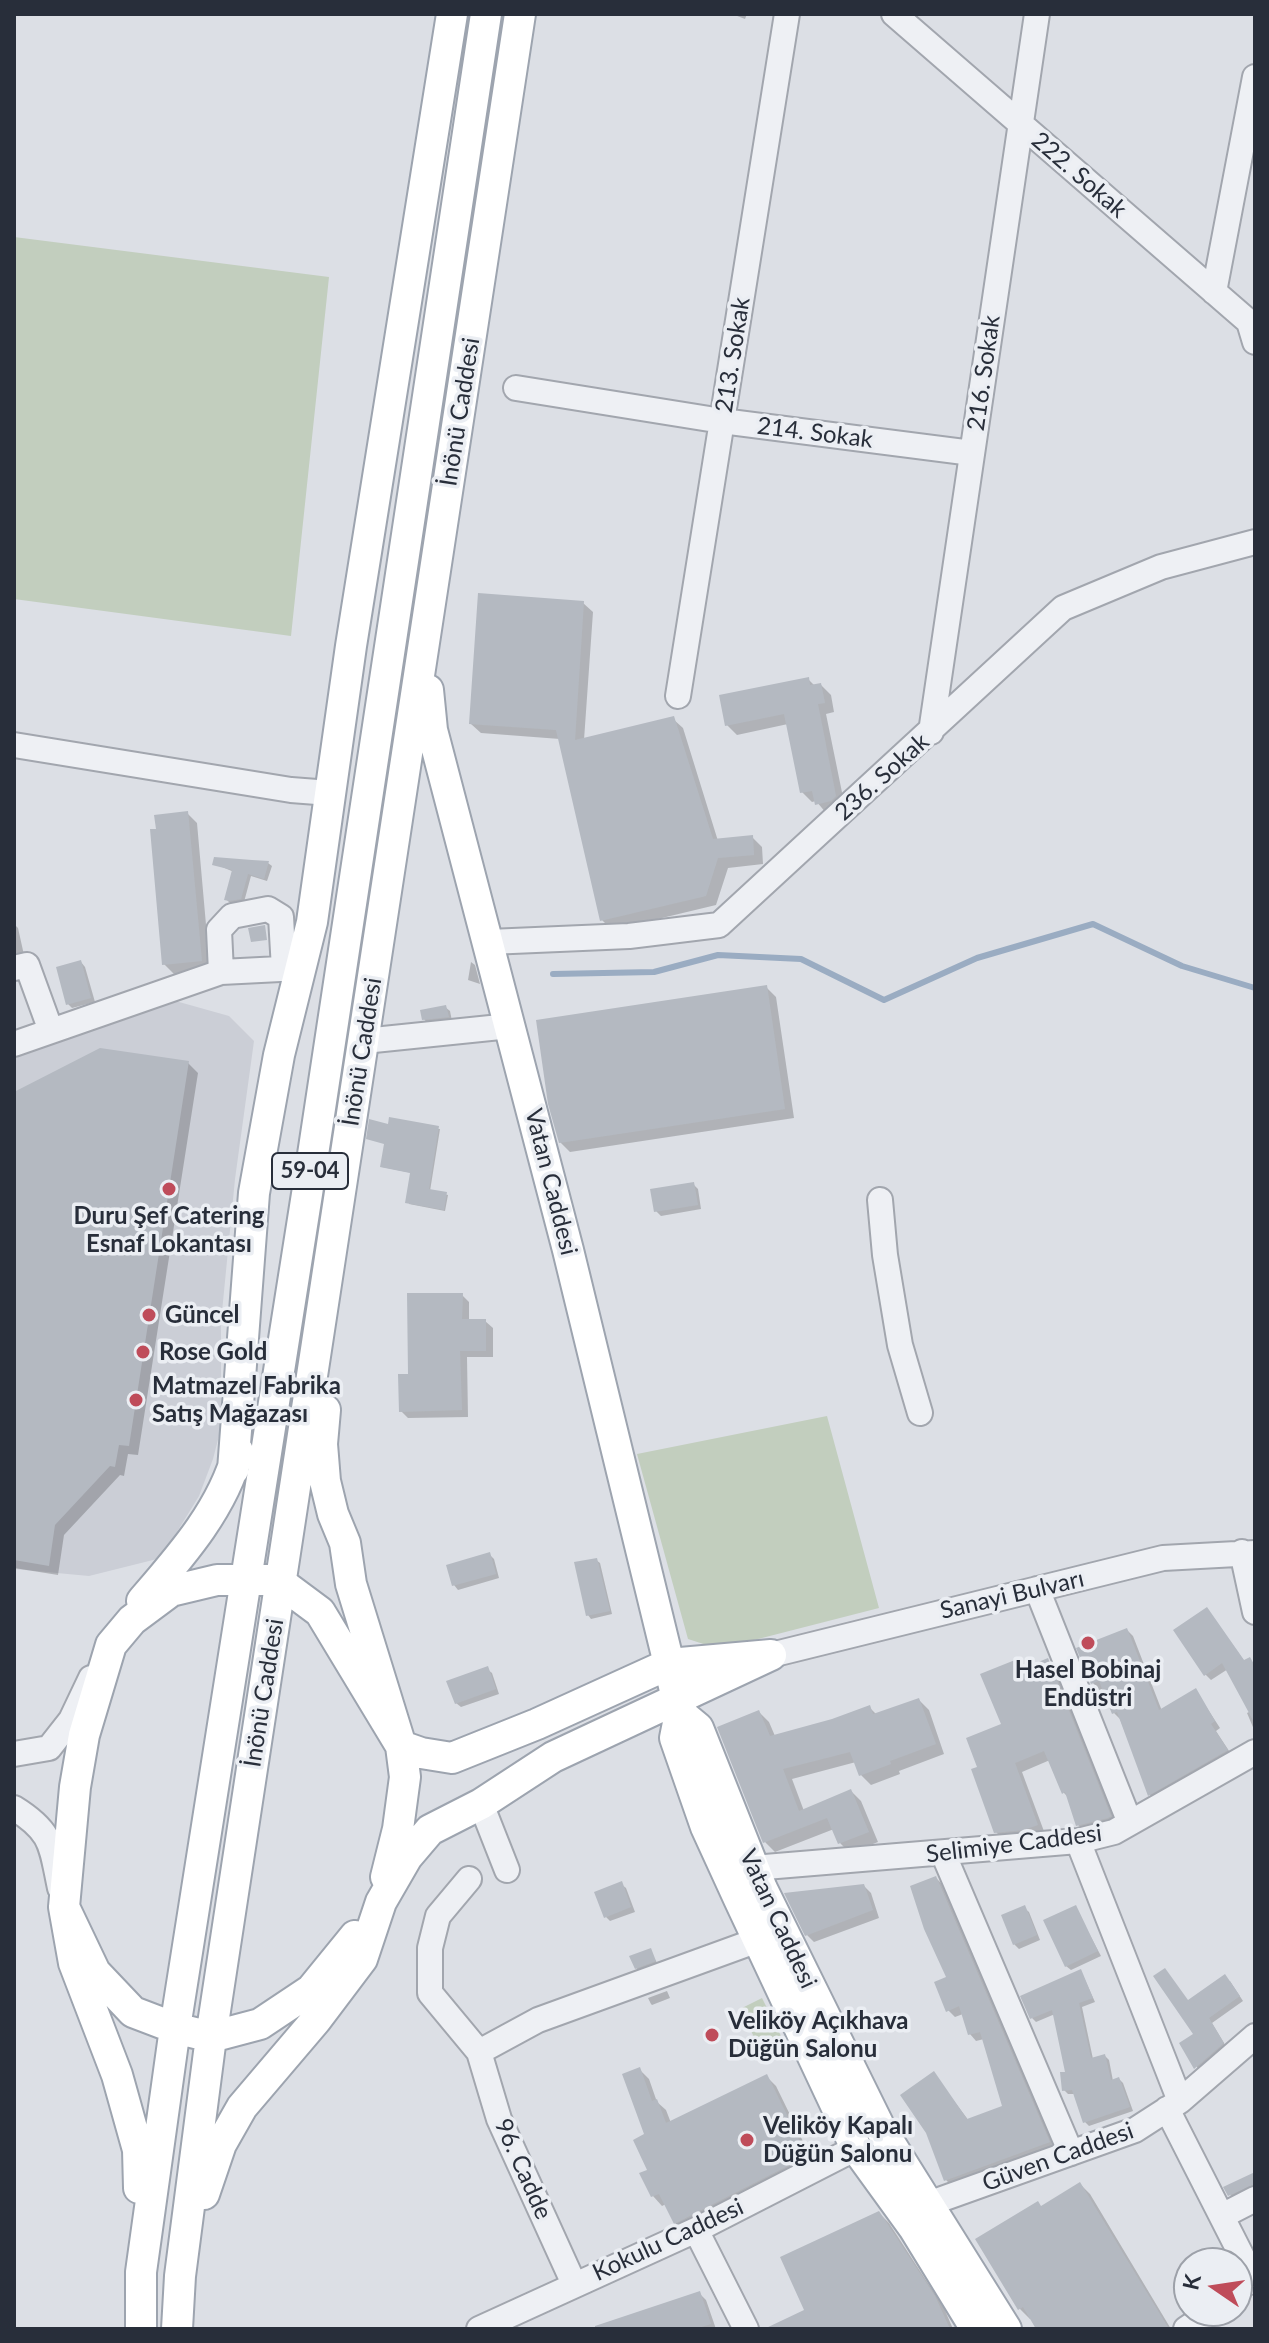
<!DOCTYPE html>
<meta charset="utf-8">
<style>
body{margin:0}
#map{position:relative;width:1269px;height:2343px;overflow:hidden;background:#dcdfe5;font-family:Lato,sans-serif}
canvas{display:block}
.frame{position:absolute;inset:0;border:16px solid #282e3a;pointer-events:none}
.north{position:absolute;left:1173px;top:2247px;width:80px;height:80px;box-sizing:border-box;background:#ebeef3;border:2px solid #9da1a9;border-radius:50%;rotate:283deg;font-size:22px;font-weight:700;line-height:32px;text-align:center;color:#282e3a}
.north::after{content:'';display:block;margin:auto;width:28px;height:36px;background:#bf4c5a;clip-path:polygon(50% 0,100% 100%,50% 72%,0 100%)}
</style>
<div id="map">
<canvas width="1269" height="2343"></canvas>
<div class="frame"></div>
<div class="north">K</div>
</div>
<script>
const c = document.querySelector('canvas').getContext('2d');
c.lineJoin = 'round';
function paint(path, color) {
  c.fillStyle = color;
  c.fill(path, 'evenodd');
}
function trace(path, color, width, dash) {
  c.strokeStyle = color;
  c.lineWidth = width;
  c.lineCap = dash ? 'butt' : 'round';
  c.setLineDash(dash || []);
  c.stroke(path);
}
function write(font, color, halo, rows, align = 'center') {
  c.font = font + ' Lato,sans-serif';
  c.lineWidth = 7;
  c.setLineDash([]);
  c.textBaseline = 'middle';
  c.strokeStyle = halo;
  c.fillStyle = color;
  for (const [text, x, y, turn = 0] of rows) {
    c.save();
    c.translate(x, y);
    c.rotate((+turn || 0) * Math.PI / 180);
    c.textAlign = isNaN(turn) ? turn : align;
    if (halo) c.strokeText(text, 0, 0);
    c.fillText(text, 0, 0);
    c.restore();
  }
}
paint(new Path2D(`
 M172,1000L229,1016L254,1041L235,1179L221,1322V1428L213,1459L199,1496L161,1558L89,1576L14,1569V1054Z`), '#cbced6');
paint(new Path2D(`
 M14,237L329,277L291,636L14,599Z
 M827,1416L879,1608L719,1649L688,1639L637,1454Z
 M762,1998L786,2046L764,2057L740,2009Z`), '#c2cebe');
paint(new Path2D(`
 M732,14H747L745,19Z
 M583,603L593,612L584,740L673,719L683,728L718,841L752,837L762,847L763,864L728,868L716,905L612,930L602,920L560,739L481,733L471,724Z
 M808,679L815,686L821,685L831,695L834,712L826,714L845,807L827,814L816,801L812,802L802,792L788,724L737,735L727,725Z
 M187,813L197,823L210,970L174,974L164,964L158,830Z
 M268,863L272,866L267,881L251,876L244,902H229L226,899L234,872L215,864Z
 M14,924L18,928L24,955L14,958Z
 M81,962L85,967L95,1002L72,1008L68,1004Z
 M471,962L475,965L480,984L468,980Z
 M766,987L776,997L794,1118L570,1152L560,1142Z
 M445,1007L450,1011L452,1021L428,1024L424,1019Z
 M188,1063L198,1073L138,1455L128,1454L124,1476L120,1475L64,1535L58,1575L14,1568V1094Z
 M389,1126L440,1129L430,1191L448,1195L445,1211L409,1204L412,1173L382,1167Z
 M693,1184L698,1189L701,1209L661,1216L656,1211Z
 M462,1295L469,1302V1321H485L493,1328V1357H467L468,1417L408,1418L401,1411L410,1376Z
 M489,1554L494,1559L499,1578L458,1590L454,1585Z
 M596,1560L600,1563L612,1614L591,1619L588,1615Z
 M1207,1609L1245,1662L1250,1660L1255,1665V1732L1247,1713L1251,1711L1228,1669L1211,1680L1205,1674Z
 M1127,1630L1133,1636L1162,1711L1196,1691L1220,1728L1216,1731L1233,1757L1156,1801L1149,1794L1120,1719L1114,1713L1104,1688L1099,1690L1093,1683L1079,1649Z
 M1020,1660L1028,1669L1048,1661L1056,1669L1118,1825L1087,1833L1078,1825L1069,1798L1064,1793L1050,1760L1022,1772L1045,1834L1005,1841L996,1832L980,1768L1004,1726Z
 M487,1669L492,1673L499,1694L461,1707L456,1703Z
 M919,1700L929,1710L944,1754L899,1771L900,1774L871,1785L861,1775L856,1762L792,1779L804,1811L851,1791L861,1801L878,1842L850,1853L840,1843L834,1829L775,1852L765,1842L720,1728L759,1712L769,1722L775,1736L833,1721L869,1707L877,1715Z
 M936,1878L943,1885L1055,2149L953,2187L946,2180L928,2132L934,2074L969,2121L1004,2108L984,2039L976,2041L970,2034L963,2014L955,2017L948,2010L949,1978Z
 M621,1884L626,1888L635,1912L610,1921L606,1917Z
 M864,1886L871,1893L879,1918L814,1942L807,1935Z
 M1075,1907L1101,1956L1071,1970L1066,1966Z
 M1024,1908L1029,1912L1040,1940L1019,1949L1014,1944Z
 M650,1951L659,1966L641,1972L636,1968Z
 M1081,1971L1095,2002L1082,2007L1093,2059L1105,2056L1109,2060L1113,2081L1119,2079L1123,2083L1133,2111L1089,2126L1085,2122L1075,2094H1068L1064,2090L1068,2073L1055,2014L1036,2022L1032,2018Z
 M1230,1981L1243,2001L1212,2023L1227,2048L1200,2072L1182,2043L1196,2035L1189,2002Z
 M667,1991L670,1998L652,2005L651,2004L648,1998Z
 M640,2070L649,2079L657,2102L666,2110L671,2123L767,2077L776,2086L815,2166L685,2232L675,2223L666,2204L662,2206L653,2196Z
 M1255,2176V2192L1235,2200L1230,2195Z
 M1080,2184L1090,2194L1171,2329H1038L1032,2318L1030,2319L1020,2309L978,2239L1041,2207Z
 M879,2213L889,2223L944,2308L953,2329H771L807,2311Z
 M699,2293L706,2300L716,2329H592Z`), '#0003');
trace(new Path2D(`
 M553,974L654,972L718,955L801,959L884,1000L977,958L1093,924L1182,966L1255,988`), '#9aacc2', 6);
paint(new Path2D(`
 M478,593L584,601L575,740L674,716L713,839L753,835L754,855L718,858L706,896L600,921L556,730L469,724Z
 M809,677L810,685L821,683L825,703L818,704L836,796L831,801L815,805L812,791L800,793L784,714L725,726L719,695Z
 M188,811L202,961L162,965L150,829H156L154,815Z
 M214,857L252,860L269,861L264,879L248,874L241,899L229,901L224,900L232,870L212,865Z
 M265,925L267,940L251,942L248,928Z
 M81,960L91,998L66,1005L56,967Z
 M767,985L785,1109L559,1143L548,1104L536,1020Z
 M446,1005L449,1017L422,1020L420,1010Z
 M100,1048L189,1061L129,1446L119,1445L115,1467L110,1466L55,1525L49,1566L14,1560V1092Z
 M389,1117L439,1126L429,1189L447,1192L444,1210L405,1203L410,1173L380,1167L384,1144L366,1139L369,1119L388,1124Z
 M694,1182L698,1205L654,1212L650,1189Z
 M407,1293H463L462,1319H486V1351H460L462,1410L399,1412L398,1374H408Z
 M490,1552L496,1574L452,1586L446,1565Z
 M597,1558L610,1611L586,1616L574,1562Z
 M1207,1607L1244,1660L1250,1657L1255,1666V1724L1222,1663L1204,1676L1173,1630Z
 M1127,1628L1159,1710L1196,1688L1215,1721L1211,1724L1228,1750L1148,1796L1117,1712L1112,1714L1099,1681L1091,1684L1076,1648Z
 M1020,1658L1024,1668L1048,1658L1111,1816L1108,1818L1076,1826L1065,1792L1062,1794L1044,1751L1015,1763L1038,1825L1023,1830L994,1833L971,1769L977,1767L966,1738L1001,1724L980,1674Z
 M488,1666L496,1689L455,1704L446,1681Z
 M919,1698L936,1744L890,1761L891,1764L859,1776L850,1752L783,1769L799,1811L851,1789L869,1832L838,1844L827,1818L763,1843L717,1727L759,1710L770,1736L832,1719L870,1705L873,1714Z
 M936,1876L1050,2142L944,2181L926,2133L900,2095L934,2071L967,2119L1002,2106L980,2032L968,2035L959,2006L946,2012L934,1982L946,1977L924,1929L910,1886Z
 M622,1881L631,1907L604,1918L594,1892Z
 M864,1884L873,1910L805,1936L784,1893Z
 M1025,1905L1037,1935L1013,1945L1001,1915Z
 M1076,1905L1098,1951L1065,1967L1043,1920Z
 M651,1948L656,1961L635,1969L629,1956Z
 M1165,1968L1188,2000L1225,1974L1240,1996L1209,2018L1224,2043L1194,2069L1179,2043L1193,2034L1153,1976Z
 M1081,1969L1093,1998L1079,2003L1091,2058L1105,2054L1111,2080L1119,2077L1130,2107L1083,2123L1072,2090L1062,2091L1060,2072H1065L1052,2010L1030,2019L1020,1996Z
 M640,2067L652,2101L657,2099L666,2123L767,2074L807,2156L674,2224L659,2194L651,2197L639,2173L647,2170L633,2140L644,2134L622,2074Z
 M1255,2172V2184L1228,2196L1223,2187Z
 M1080,2182L1129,2263L1169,2329H1036L1023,2307L1018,2310L975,2239L1038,2201L1041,2206Z
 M879,2211L935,2296L950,2329H764L804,2310L780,2257Z
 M700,2291L711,2324L695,2329H595V2326Z`), '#b4b9c1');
const minor = new Path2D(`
 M894,14L1249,322L1255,342
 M1214,292L1255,77
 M516,388L722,421L972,453
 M678,696L787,14
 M931,732L1037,14
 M14,745L291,790L330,793
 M489,942L629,936L719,925L1063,608L1161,567L1255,542
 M14,968L27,965L51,1031
 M221,972L219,930L232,916L268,909L281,917L284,969
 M364,1041L510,1026
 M14,1044L221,972L300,968
 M880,1200L885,1255L900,1345L920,1413
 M1242,1552L1255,1612
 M1037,1589L1130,1823
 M771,1655L1163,1558L1255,1553
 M14,1754L49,1748L71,1720L91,1678
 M481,1804L507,1870
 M14,1808C53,1832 51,1846 60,1888
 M1078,1841L1180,2101
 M943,1853L1071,2153
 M753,1868L1078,1841L1114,1832L1255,1752
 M469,1879L438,1916L430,1948V1993L479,2052L499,2119L574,2284
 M479,2052L538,2020L758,1940
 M1167,2109L1255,2282
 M928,2204L1135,2130L1180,2101L1255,2036
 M1222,2216L1255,2199
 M696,2230L746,2329
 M479,2329L696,2230L856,2148
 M1186,2329L1213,2311`);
const major = new Path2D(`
 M428,690L432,730L568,1250L669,1664L680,1713L675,1738L706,1827L739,1899L856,2148L914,2228L976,2329
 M233,1470L254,1193L279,1055L312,922L351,646L452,14
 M142,1601C180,1557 223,1509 238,1451
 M680,1713L698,1728L762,1889L879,2126L1006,2329
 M64,1907L95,1972L133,2012L175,2028L211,2037L260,2024L311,1990L355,1936
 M139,2188L138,2150L117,2075L74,1963L64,1907L75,1787L84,1735L111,1645L132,1620L171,1591L217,1580H267L281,1583L320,1612L401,1746L405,1777L398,1829L386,1877
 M204,2194L221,2144L242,2107L316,2020L362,1959L381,1902L407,1857L430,1830L481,1804L553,1757L771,1655L669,1664L537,1724L452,1758L421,1753L401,1746L351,1584L345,1543L333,1514L325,1481L322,1444L325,1410
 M141,2329V2272L175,2028L307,1194L486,14
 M177,2329L180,2276L211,2037L520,14`);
trace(minor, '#a2a6ae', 28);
trace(major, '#9da4af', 34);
trace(minor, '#eef0f4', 24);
trace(major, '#fff', 30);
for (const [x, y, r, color] of [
 [169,1189,8,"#bf4c5a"],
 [149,1315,8,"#bf4c5a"],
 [143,1352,8,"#bf4c5a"],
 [136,1400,8,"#bf4c5a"],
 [1088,1643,8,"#bf4c5a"],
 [712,2035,8,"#bf4c5a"],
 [747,2140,8,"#bf4c5a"]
]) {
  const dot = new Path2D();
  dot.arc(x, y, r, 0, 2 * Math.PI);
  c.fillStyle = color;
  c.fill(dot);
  trace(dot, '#ebeef3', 3);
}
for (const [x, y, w] of [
 [310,1171,76]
]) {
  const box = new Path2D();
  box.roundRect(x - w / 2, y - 18, w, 36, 6);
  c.fillStyle = '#ebeef3';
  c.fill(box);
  trace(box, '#282e3a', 2);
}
write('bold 22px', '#282e3a', null, [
 ["59-04",310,1171]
]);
write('24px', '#282e3a', '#ebeef3', [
 ["222. Sokak",1079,175,41],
 ["213. Sokak",733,355,-81],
 ["216. Sokak",984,373,-82],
 ["İnönü Caddesi",460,412,-81],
 ["214. Sokak",815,433,7],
 ["236. Sokak",882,777,-42],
 ["İnönü Caddesi",362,1052,-81],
 ["Vatan Caddesi",551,1182,76],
 ["Sanayi Bulvarı",1012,1595,-13],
 ["İnönü Caddesi",264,1693,-81],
 ["Selimiye Caddesi",1014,1844,-7],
 ["Vatan Caddesi",778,1919,65],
 ["Güven Caddesi",1058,2157,-20],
 ["96. Cadde",523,2169,66],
 ["Kokulu Caddesi",668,2240,-25]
]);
write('bold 24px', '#282e3a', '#ebeef3', [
 ["Duru Şef Catering",169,1216,"center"],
 ["Esnaf Lokantası",169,1244,"center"],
 ["Güncel",165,1315],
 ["Rose Gold",159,1352],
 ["Matmazel Fabrika",152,1386],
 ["Satış Mağazası",152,1414],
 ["Hasel Bobinaj",1088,1670,"center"],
 ["Endüstri",1088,1698,"center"],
 ["Veliköy Açıkhava",728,2021],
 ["Düğün Salonu",728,2049],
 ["Veliköy Kapalı",763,2126],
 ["Düğün Salonu",763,2154]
], 'left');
</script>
